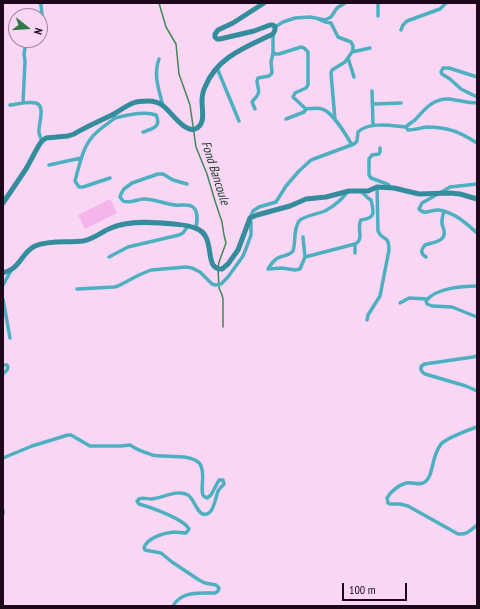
<!DOCTYPE html>
<style>
body{margin:0}
#map{position:relative;width:480px;height:609px;overflow:hidden;background:#f9d6f4;font-family:"PT Sans Narrow",sans-serif}
canvas{display:block}
.frame{position:absolute;inset:0;border:4px solid #1d091b;pointer-events:none}
.north{position:absolute;left:8px;top:8px;width:40px;height:40px;box-sizing:border-box;background:#f9d6f4;border:1px solid #a1849d;border-radius:50%;rotate:107deg;font-size:11px;font-weight:700;line-height:16px;text-align:center;color:#1d091b}
.north::after{content:'';display:block;margin:auto;width:14px;height:18px;background:#307946;clip-path:polygon(50% 0,100% 100%,50% 72%,0 100%)}
.scale{position:absolute;left:342px;top:583px;width:65px;height:18px;box-sizing:border-box;border:2px solid #1d091b;border-top:0;padding-left:5px;font-size:12px;line-height:14px;white-space:nowrap;color:#1d091b;-webkit-text-stroke:3px #f9d6f4;paint-order:stroke}
</style>
<div id="map">
<canvas width="480" height="609"></canvas>
<div class="frame"></div>
<div class="north">N</div>
<div class="scale">100 m</div>
</div>
<script>
const c = document.querySelector('canvas').getContext('2d');
c.lineJoin = 'round';
function paint(path, color) {
  c.fillStyle = color;
  c.fill(path, 'evenodd');
}
function trace(path, color, width, dash) {
  c.strokeStyle = color;
  c.lineWidth = width;
  c.lineCap = dash ? 'butt' : 'round';
  c.setLineDash(dash || []);
  c.stroke(path);
}
function write(font, color, halo, rows, align = 'center') {
  c.font = font + ' "PT Sans Narrow",sans-serif';
  c.lineWidth = 4;
  c.setLineDash([]);
  c.textBaseline = 'middle';
  c.strokeStyle = halo;
  c.fillStyle = color;
  for (const [text, x, y, turn = 0] of rows) {
    c.save();
    c.translate(x, y);
    c.rotate((+turn || 0) * Math.PI / 180);
    c.textAlign = isNaN(turn) ? turn : align;
    if (halo) c.strokeText(text, 0, 0);
    c.fillText(text, 0, 0);
    c.restore();
  }
}
paint(new Path2D(`
 M110,199L117,213L85,229L78,215Z`), '#f6b4ed');
trace(new Path2D(`
 M159,3L166,27L176,44L179,74L190,105L196,147L207,174L215,201L222,222L224,235L226,243L219,262L218,268L219,288L222,295L223,299V327`), '#3f8857', 1.5);
trace(new Path2D(`
 M40,3L41,5L43,24L42,27L40,30
 M378,16V3
 M318,19L325,22L331,23L338,37L351,42L353,46V49L352,52L345,62L332,70L331,73L335,120
 M275,27L283,22L295,18L310,17L325,20L331,17L337,8L345,3
 M401,30L403,25L407,21L440,9L446,3
 M273,34V53L276,54H279L301,47L304,48L308,52V85L306,88L295,93L293,97L306,109C311,109 317,107 322,109C333,112 346,135 352,145
 M352,52L370,48
 M348,58L354,77
 M159,59C153,75 159,90 163,106
 M217,68L239,121
 M477,77L449,68H443L441,72L442,74L450,79L461,89L477,97
 M372,91L373,125
 M23,103L25,61L24,54L25,48L29,40
 M477,103C468,103 458,100 449,99C433,98 424,110 415,120C412,122 409,124 407,126L406,127L408,130C414,130 420,128 427,127C448,127 460,132 477,143
 M373,104L401,103
 M10,105C18,104 28,101 36,103C46,106 38,125 39,132C39,135 41,138 42,141
 M255,109L252,102C254,99 257,97 258,94C260,91 257,85 257,81L258,78L269,76L272,73L271,62L273,53
 M115,118C126,115 145,111 156,115C162,127 152,129 143,132
 M286,119L304,112L306,109
 M380,148V152L379,154L372,155L369,159V175L371,178L387,184L389,185L390,188
 M49,165L81,158
 M110,178L83,187H79L75,181C80,163 83,144 97,132C102,127 109,123 115,118L113,114
 M187,184L173,180L163,174H158L132,183L124,189L122,192L120,197L123,201C130,204 137,199 144,199C155,199 164,204 175,205C181,206 188,203 193,207C199,212 197,222 196,228
 M477,184L450,187L422,203L419,209C425,216 432,209 439,210C454,212 467,224 477,233
 M348,191C342,200 334,206 325,211C318,214 303,216 299,221C293,230 296,242 293,251C289,256 285,255 280,257C274,259 271,264 268,269L282,268L295,270L300,269L305,257L355,244V253
 M303,237L305,257
 M355,244C365,239 356,228 361,220C376,218 374,212 371,200L368,198L361,191
 M109,257L128,247L179,235L183,233L188,226
 M426,257C420,253 421,250 425,245C433,242 446,242 444,231C444,227 441,225 442,221C442,218 443,215 444,211
 M3,285L12,269
 M477,286C463,286 435,288 426,301L427,304L432,306L452,307L477,317
 M77,289L114,287L118,286L139,275L151,270L186,267L192,268L200,272L212,284L215,285L221,284L228,277L243,256L247,246L251,235V223L250,218L253,211L259,207L276,202L286,186L299,171L311,160L354,144L357,141L358,132C369,121 393,126 406,127
 M3,299L10,338
 M400,303L409,298L427,299
 M367,320L368,315L380,296L389,250C389,247 389,243 387,240C383,236 381,238 378,231L377,187
 M477,356L473,357L425,364C419,366 420,371 425,374L466,386L477,391
 M3,365H7L8,367L7,370L3,374
 M477,427C468,430 447,438 441,444C437,450 434,458 433,464C431,470 431,477 426,481C421,487 412,481 406,483C399,485 390,492 387,498L388,503L390,504H400L408,506L458,534C467,535 471,530 477,525
 M3,458L32,446L68,435H71L90,446H121L130,445C132,446 133,447 135,448C140,451 147,453 152,455C165,458 192,453 200,464C206,473 200,488 203,495C204,497 205,497 207,498L211,495L219,480H223L224,484C222,486 220,488 218,491C216,497 214,510 209,513C198,520 195,499 188,495C177,489 163,498 151,499C148,499 142,497 139,499C138,500 138,501 137,501L139,504C150,507 184,519 189,529L186,533C182,533 178,532 174,532C163,533 147,538 144,548L145,550L161,553L172,562L199,580L205,583L216,585L219,588L218,591L215,593C200,593 181,591 173,606
 M3,511V514`), '#4cb0c1', 3.5);
trace(new Path2D(`
 M3,203L26,169L39,145L42,141L46,138L68,136L74,134C86,127 99,121 112,115C119,111 126,106 133,103C138,101 143,101 148,101C153,101 158,102 162,105C171,111 184,133 195,129C206,125 202,110 202,102C202,97 203,91 205,87C217,57 246,47 273,34L275,30V27L273,25H270L254,31L220,39H217L215,37V34L218,30L233,23L264,3
 M3,273C6,272 9,271 12,269C21,263 24,251 35,246C50,240 67,243 83,241C94,239 101,232 111,228C129,220 155,222 174,224C181,225 188,225 195,228C218,235 202,270 222,269L228,264L238,250L250,218L257,215L290,206L306,199L326,197L349,191H368L377,187L394,188L419,194L450,193L460,194L477,199`), '#338d9c', 5);
write('italic 13px', '#113e20', '#f9d6f4', [
 ["Fond Bancoule",215,173,72]
]);
</script>
